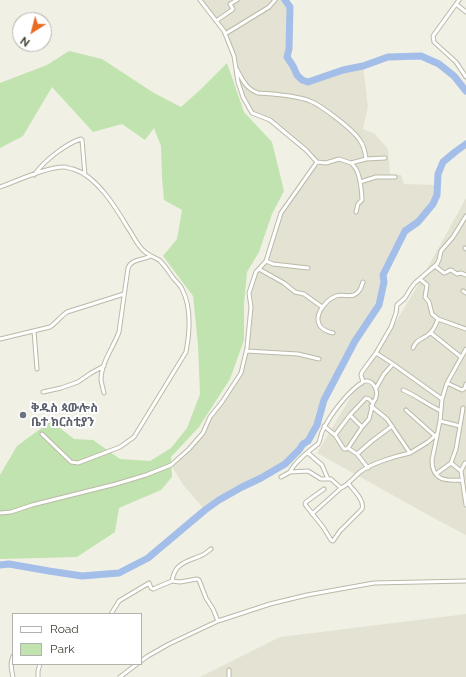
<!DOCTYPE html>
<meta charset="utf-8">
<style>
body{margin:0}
#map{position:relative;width:466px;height:677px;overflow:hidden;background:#f1f0e4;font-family:Raleway,sans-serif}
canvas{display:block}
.legend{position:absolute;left:12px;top:613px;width:130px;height:52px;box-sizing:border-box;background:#fff;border:1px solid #b3b3ae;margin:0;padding:5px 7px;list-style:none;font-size:12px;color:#424035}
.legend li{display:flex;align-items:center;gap:8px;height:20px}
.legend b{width:20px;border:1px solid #b3b3ae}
.north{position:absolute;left:12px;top:12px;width:40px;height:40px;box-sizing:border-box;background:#fff;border:1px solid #b3b3ae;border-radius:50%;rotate:216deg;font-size:11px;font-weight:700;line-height:16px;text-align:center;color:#424035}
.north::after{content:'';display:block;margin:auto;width:14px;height:18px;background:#ea6a22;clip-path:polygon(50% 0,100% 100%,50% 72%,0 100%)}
</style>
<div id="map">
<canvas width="466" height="677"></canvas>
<ul class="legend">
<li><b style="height:5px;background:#fff"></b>Road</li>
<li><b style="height:11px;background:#c1e3af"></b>Park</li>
</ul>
<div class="north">N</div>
</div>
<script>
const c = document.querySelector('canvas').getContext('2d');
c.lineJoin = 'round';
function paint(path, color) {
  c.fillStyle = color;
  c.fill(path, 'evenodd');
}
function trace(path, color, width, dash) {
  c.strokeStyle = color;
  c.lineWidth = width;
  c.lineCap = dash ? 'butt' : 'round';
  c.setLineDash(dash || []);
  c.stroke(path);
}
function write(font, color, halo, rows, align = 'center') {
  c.font = font + ' Raleway,"Noto Sans Ethiopic",sans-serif';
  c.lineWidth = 4;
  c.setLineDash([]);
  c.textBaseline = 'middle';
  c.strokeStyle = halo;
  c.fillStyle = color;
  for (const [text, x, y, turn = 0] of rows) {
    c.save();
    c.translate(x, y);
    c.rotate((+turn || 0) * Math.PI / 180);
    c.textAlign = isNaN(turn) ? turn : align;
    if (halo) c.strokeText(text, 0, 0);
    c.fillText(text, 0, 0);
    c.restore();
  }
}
paint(new Path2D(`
 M201,0H285L290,7L289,49L287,57L293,66L297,75L302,80L308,82L343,70L363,66L368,107L363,129L375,134L388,149L390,174L401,175L404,184L438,185L437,195L433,204L418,222L405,231L383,275L384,282L379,305L355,341L324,400L317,425L308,441L303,444L299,450L285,464L261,478L242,487L219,500L205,510L184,486L171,465L203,433L210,417L222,402L241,373L247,348L251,307L249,293L256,272L267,258L281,213L317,163L306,150L270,120L252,113L243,97L238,82L234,56L224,31Z
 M466,198V535L439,521L317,453L418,285Z
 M466,614V677H200L280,637Z`), '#e4e3d3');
paint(new Path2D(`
 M69,51L102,59L154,93L181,107L201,89L227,63L244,112L272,142L284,191L272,214L259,252L247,272L244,304V340L230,379L199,427L171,457L172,477L161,490L119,508L115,532L77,557L0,559V475L17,446L51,421L74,439L93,440L120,459L150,461L171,448L187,428L200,394L198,345L193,296L163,256L177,239L182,210L164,200L162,178L161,146L154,128L145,140L122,124L93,132L52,87L23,136L0,148V83L47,65Z`), '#c1e3af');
trace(new Path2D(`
 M285,0L290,7L289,49L287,57L293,66L297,75L302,80L308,82L343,70L363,66L388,57L421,56L439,64L454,76L466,91
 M0,565L9,564L49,571L82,576L119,573L148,558L205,510L219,500L242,487L261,478L285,464L299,450L303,444L308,441L317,425L324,400L355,341L379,305L384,282L383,275L405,231L418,222L433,204L437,195L438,174L443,162L455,152L466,144`), '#a4beea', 7);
const minor = new Path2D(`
 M200,0L224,31L234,56L238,82L243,97L252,113L270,120L306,150L317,162L326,163L339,159L351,163L366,159C365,152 364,145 359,139C352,129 321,105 310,101C296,95 274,94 258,93C246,89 242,79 236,68
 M459,0L433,36L434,42L456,62L466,77
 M456,4L466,12
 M216,21L232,10L233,9L230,4L237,0
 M225,34L269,7L275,0
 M366,159L385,158
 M351,163C353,165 356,168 357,171C360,177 362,193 362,200L358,204L356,212
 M34,175C44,161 65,144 81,139L82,140L85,175
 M360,182L376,177H395
 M0,187C17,181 46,167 64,167C67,167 70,169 73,169C97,176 116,208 128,228C133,235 137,245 144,251C148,255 154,257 159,260C166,266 169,273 174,279C177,282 180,285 182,289C192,308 190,331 186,352L134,437L120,447L78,463L71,462L68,459L42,434
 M465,248L466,249
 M266,261L273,264L308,268
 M435,266L444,273C447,273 448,270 451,270L457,274L461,273L466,275
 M259,269L284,283L295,292L304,294L322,307
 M420,279L427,285L425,297L429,302L432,314L438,319
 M463,291L466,293
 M34,331L37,369
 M333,333C328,332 324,331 320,326C313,315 326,300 336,296C342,294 349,297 354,295C360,292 361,288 363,282
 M431,333L461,357
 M0,339L50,327C56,323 60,317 67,312L124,294
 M413,348C417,338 423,340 430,333C434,330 436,324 438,319L466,329
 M246,351L298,354L319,359
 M363,382L361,375L362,372L376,353
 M447,383L462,390L465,388L466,384
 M376,388L384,374L393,364
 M403,390C417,396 428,405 441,411
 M43,392L61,388L78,382L91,373L104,366
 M104,393C103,389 102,385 101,380C101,363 113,348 119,332L128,268C131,259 143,260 151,256
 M442,399L393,364L376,353L391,327L396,313L397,305L405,298L411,288L415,283L437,264L439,260L441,251L453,237L466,216
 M371,406L387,419L410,453L428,442L437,434
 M406,410L435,436
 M440,421L460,426L456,449L451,463L461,471
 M324,426L335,435L344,449H346L348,448L357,454L368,468
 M460,426L463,408
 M335,435L350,415L362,427
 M348,448L362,427L369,419L373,403L369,399L366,398L350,415
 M308,453L322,465L328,479
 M357,454L372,441L392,426
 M466,463H465L461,471L466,505
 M290,472C294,463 310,450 318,444C321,440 320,435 323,430C330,415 349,390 363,382C372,377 382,392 373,403
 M436,474L451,463
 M281,477L290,472L308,471L321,479H331L341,488C348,485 354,477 360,472C372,463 396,456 410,453
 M462,480C446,481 432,481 432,460L440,421L442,399L447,383L466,349
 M324,489L306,502L305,504L307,507L323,527L331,540L333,541L340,531L362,509C365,500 353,490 348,483
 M0,513L11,512L32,505L116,484L146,475L171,465L189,449L203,433L210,417L222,402L241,373L247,348L251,307L249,293L256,272L266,261L281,213L317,162
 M312,514L341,488
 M172,581C175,563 186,562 200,556C204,555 208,551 211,549
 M111,614L119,601L149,583L151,588L153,589L172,581L180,582L197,579L199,580L206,598L213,609L218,621
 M141,661L148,656L169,644L218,621L270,604L307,595L374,583L466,581
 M13,677C11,669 10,663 13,656
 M38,677V671L40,664
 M120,677L137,664
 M229,677V670`);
trace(minor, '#bbb9a8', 5);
trace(minor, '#fff', 3);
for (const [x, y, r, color] of [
 [23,415,4,"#6b7280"]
]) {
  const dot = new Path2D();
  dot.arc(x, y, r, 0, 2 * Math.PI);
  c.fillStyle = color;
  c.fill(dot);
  trace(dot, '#fff', 1.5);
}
write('bold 12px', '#5b616d', '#fff', [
 ["ቅዱስ ጳውሎስ",31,408],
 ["ቤተ ክርስቲያን",31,422]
], 'left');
</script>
